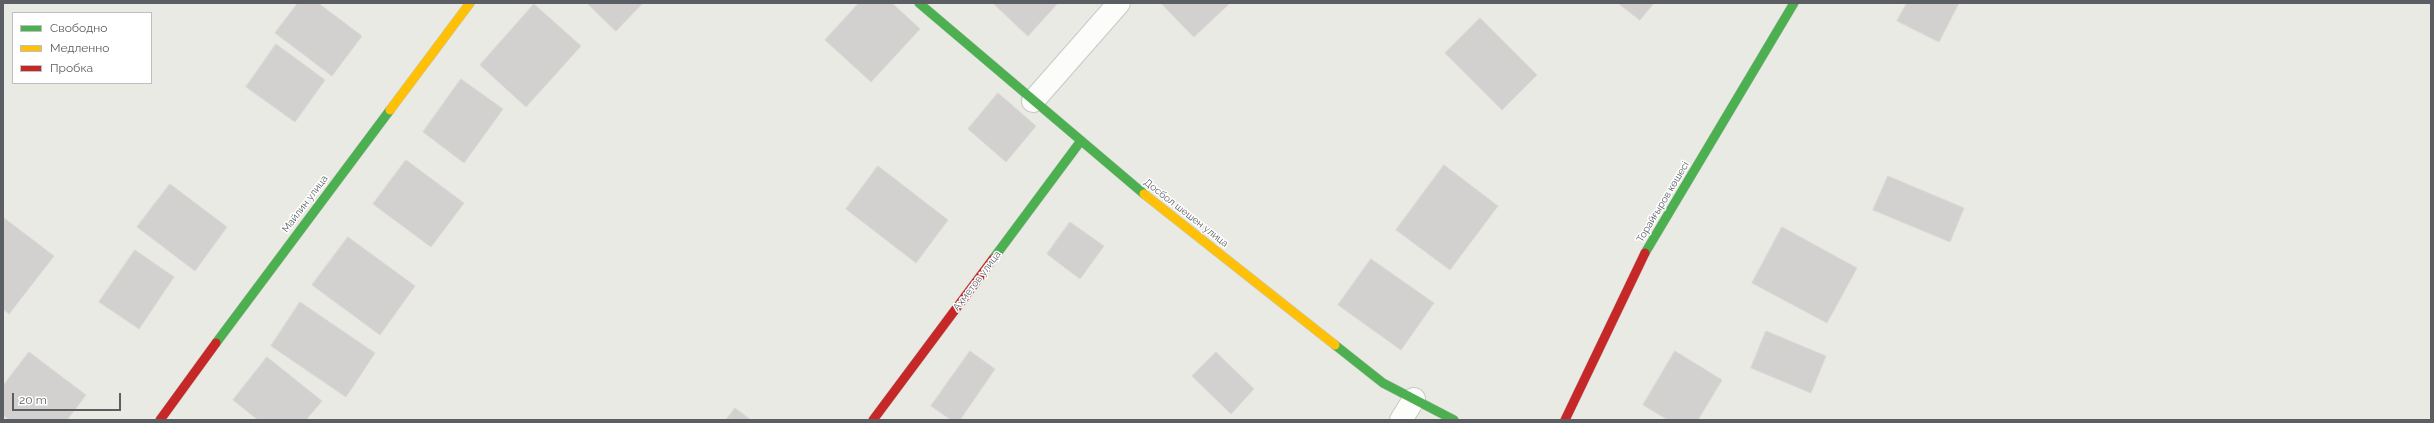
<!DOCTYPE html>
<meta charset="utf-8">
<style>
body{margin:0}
#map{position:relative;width:2434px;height:423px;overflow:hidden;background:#eaeae5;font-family:Raleway,sans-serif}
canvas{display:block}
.frame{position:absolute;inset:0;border:4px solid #5b5e63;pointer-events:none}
.legend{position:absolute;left:12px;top:12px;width:140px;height:72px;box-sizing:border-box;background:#fff;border:1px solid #bdbfc1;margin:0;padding:5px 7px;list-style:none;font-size:12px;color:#5b5e63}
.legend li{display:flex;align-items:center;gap:8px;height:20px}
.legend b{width:20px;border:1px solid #bdbfc1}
.scale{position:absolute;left:12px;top:393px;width:109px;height:18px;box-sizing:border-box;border:2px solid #5b5e63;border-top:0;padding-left:5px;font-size:12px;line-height:14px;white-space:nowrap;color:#5b5e63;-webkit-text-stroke:3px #fff;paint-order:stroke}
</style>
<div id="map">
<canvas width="2434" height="423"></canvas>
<div class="frame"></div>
<ul class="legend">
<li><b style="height:5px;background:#4caf50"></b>Свободно</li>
<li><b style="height:5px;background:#ffc107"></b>Медленно</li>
<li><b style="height:5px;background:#c62828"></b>Пробка</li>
</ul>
<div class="scale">20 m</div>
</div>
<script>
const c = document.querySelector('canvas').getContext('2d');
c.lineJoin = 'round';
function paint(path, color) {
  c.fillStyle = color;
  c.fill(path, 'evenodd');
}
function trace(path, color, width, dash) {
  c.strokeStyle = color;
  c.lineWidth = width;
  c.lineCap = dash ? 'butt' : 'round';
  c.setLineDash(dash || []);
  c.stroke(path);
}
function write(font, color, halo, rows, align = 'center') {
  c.font = font + ' Raleway,sans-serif';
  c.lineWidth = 3;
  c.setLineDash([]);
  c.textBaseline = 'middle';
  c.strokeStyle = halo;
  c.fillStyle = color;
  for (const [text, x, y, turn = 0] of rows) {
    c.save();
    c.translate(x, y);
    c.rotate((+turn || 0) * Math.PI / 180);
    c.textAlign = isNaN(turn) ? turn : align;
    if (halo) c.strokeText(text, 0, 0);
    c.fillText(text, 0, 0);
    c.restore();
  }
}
const building = new Path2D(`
 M298,3H318L362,36L332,76L275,33Z
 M587,3H643L616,31Z
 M859,3H892L920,29L871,82L825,40Z
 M993,3H1058L1028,36Z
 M1161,3H1230L1194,37Z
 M1618,3H1654L1640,20Z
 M1907,3H1959L1939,42L1897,21Z
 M534,4L581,46L526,107L480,65Z
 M1480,18L1537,75L1502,110L1445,53Z
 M276,44L325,80L295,122L246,87Z
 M461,79L503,109L464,163L423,132Z
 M998,93L1036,126L1006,162L968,129Z
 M406,160L464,203L431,247L373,204Z
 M1444,165L1498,206L1450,270L1396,230Z
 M878,166L948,220L916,263L846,209Z
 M1888,176L1964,208L1950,242L1873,210Z
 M170,184L227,227L195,271L137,227Z
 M4,218L54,256L9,314L3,309Z
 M1070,222L1104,246L1080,279L1047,254Z
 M1782,227L1857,268L1827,323L1752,283Z
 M348,237L415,286L380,335L312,285Z
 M135,250L174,277L139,329L99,302Z
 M1371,259L1434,303L1401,350L1338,305Z
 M300,302L375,353L346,397L271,346Z
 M1766,331L1826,356L1811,393L1751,368Z
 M970,351L995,369L960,420H951L931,406Z
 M1675,351L1722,380L1698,420H1668L1643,405Z
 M29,352L86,395L67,420H9L3,415V386Z
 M1216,352L1254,389L1231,414L1192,376Z
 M267,357L322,401L306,420H258L233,400Z
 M735,408L751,420H726Z`);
paint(building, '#d2d1cf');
trace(building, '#dad8d4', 1);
const street = new Path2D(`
 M1033,101L1119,3
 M1401,420L1414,399`);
const fast = new Path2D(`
 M919,3L1144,194
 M1645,253L1794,3
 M993,259L1080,142
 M216,343L390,110
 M1335,345L1383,383L1454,420`);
const slow = new Path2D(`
 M390,110L470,3
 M1144,194L1335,345`);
const jam = new Path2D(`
 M160,420L216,343
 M873,420L993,259
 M1565,420L1645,253`);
trace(street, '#c7c7c7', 24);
trace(fast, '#c6c7c5', 10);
trace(slow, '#c6c7c5', 10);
trace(jam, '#c6c7c5', 10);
trace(street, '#fcfcfb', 22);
trace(fast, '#4caf50', 9);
trace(slow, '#ffc107', 9);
trace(jam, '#c62828', 9);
write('10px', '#5b5e63', '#fff', [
 ["Торайғыров көшесі",1663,202,-59],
 ["Майлин улица",305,204,-53],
 ["Досбол шешен улица",1186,213,38],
 ["Ахметов улица",977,281,-53]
]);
</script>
